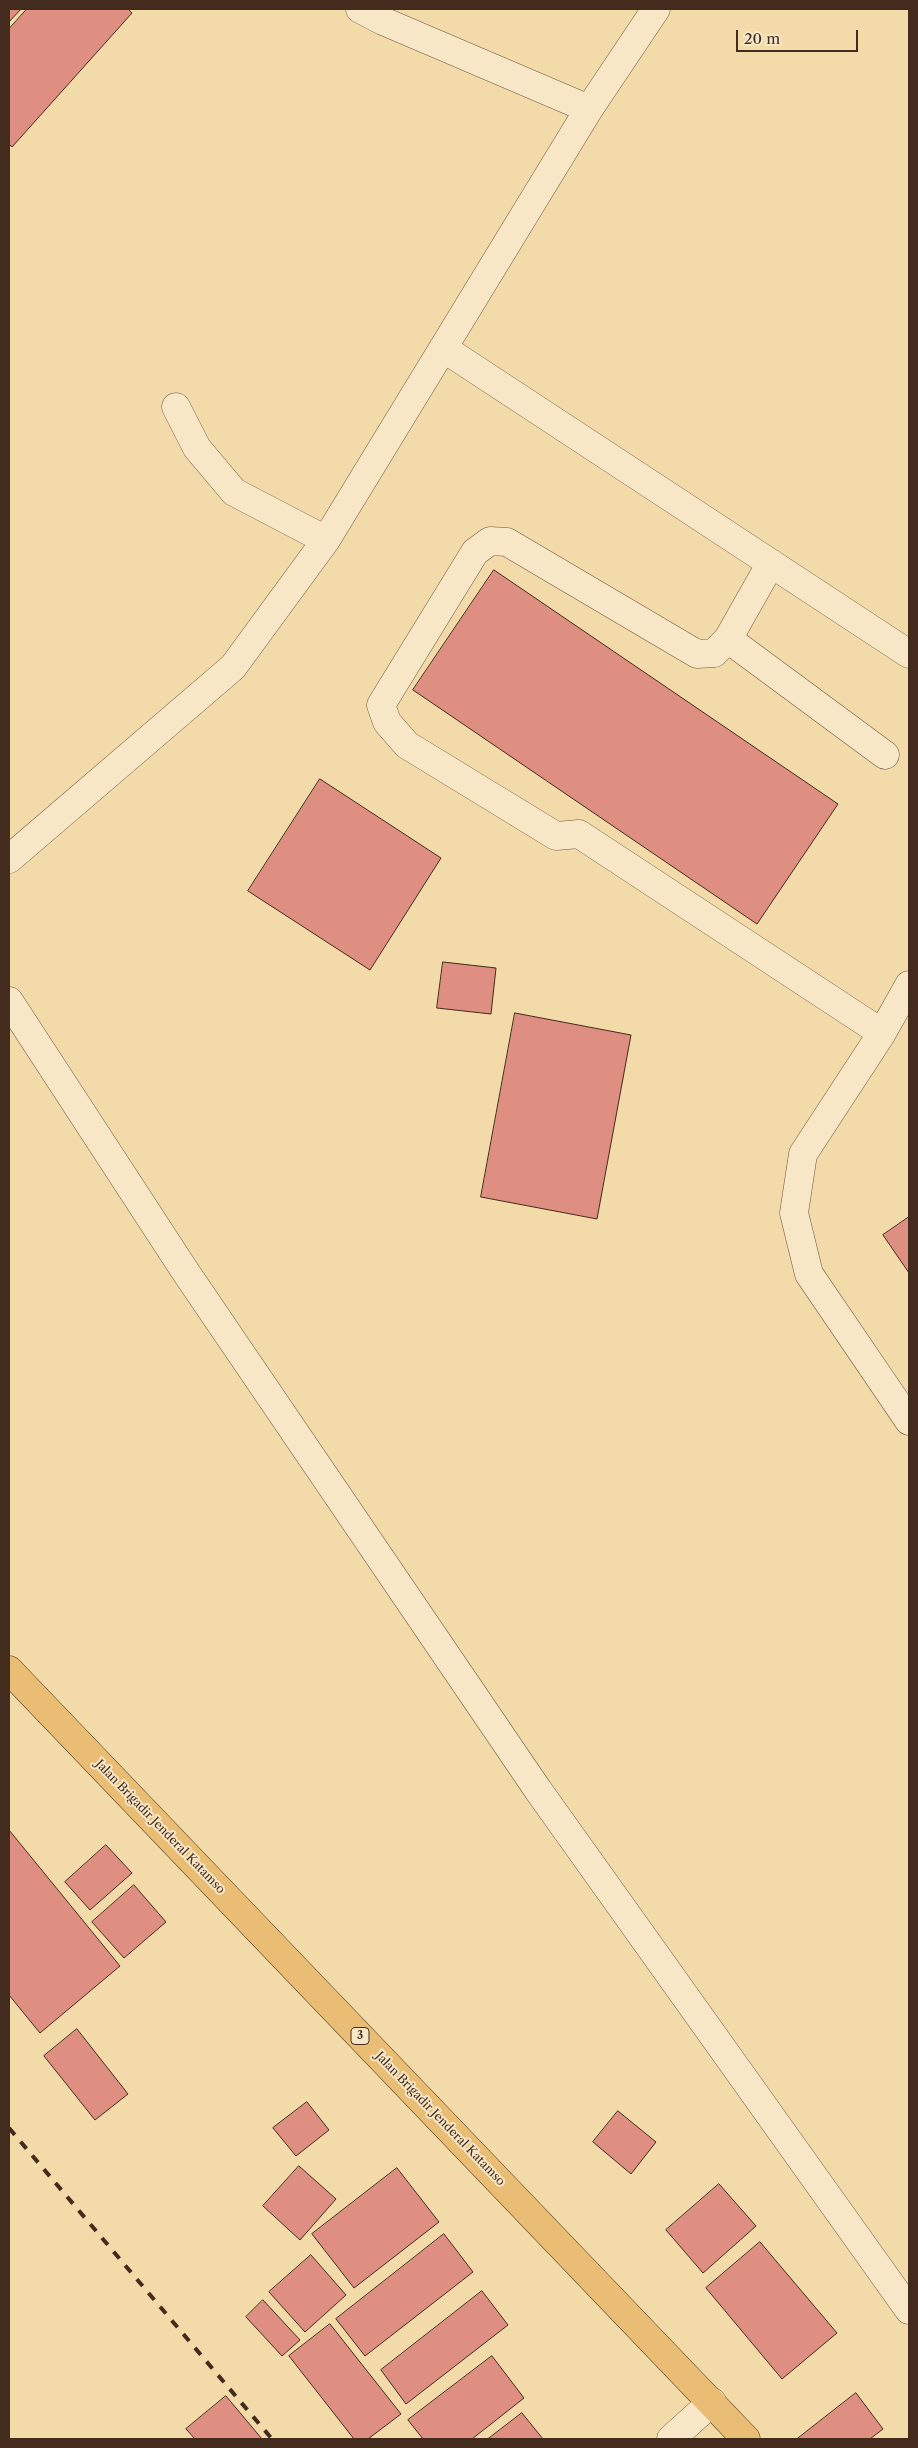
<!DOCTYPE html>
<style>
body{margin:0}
#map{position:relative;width:918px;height:2448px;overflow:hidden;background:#f2daa9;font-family:"Libre Caslon Text",serif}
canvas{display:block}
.frame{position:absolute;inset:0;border:10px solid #432b1d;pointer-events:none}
.scale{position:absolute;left:736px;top:30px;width:122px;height:22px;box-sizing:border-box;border:2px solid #432b1d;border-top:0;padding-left:6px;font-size:15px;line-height:18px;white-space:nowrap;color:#432b1d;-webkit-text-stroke:4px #f7e7c7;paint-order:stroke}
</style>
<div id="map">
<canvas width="918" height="2448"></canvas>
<div class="frame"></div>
<div class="scale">20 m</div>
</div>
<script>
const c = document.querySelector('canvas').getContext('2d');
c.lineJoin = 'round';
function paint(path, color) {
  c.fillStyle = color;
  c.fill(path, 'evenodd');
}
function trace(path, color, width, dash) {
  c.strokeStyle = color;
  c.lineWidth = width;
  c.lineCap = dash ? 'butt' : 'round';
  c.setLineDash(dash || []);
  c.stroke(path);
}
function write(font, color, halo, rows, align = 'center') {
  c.font = font + ' "Libre Caslon Text",serif';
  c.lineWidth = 4;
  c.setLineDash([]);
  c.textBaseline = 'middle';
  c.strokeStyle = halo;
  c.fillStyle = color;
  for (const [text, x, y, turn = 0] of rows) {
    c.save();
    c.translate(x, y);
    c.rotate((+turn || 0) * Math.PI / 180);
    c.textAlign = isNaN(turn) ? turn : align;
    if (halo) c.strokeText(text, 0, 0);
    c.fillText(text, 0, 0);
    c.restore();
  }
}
const building = new Path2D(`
 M9,9H21L9,22Z
 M27,9H128L132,13L12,147L9,144V29Z
 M494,570L838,804L757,924L413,690Z
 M320,779L441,858L370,970L248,891Z
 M443,962L496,968L491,1014L437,1008Z
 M515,1013L631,1035L597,1219L481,1197Z
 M909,1217V1273L883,1235Z
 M9,1830L120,1966L40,2033L9,1995Z
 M106,1845L132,1873L90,1910L65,1882Z
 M134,1885L166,1922L124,1958L92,1922Z
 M77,2029L128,2094L95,2120L44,2056Z
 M307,2102L329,2130L296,2156L273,2128Z
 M618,2111L656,2142L631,2174L593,2142Z
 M299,2166L336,2199L300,2240L263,2206Z
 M397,2168L439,2222L354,2288L312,2234Z
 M719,2184L756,2226L703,2273L666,2230Z
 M444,2234L473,2272L365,2356L336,2319Z
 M760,2242L837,2333L782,2379L706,2288Z
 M311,2255L346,2295L305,2332L269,2292Z
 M482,2291L508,2325L406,2404L381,2370Z
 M263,2300L300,2340L282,2356L246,2317Z
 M330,2324L401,2414L368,2439H354L289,2356Z
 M492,2356L524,2398L472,2439H423L408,2420Z
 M856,2393L883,2429L870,2439H797Z
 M226,2396L262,2439H195L186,2429Z
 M522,2413L543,2439H488Z`);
paint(building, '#de8f81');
trace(building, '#432b1d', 1);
const minor = new Path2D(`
 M360,9L383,21L589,109
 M443,348L909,654
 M176,407L197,448L234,492L326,540
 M771,563L728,639L714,653L697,654L507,542L490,541L475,552L381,705L387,722L407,745L556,836L579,834L882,1033
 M728,639L885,755
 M9,859L233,667L326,540L589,109L656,9
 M909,985L882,1033L803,1154L794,1213L809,1274L909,1421
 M9,1001L185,1271L538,1790L909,2310
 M671,2439L712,2402`);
const highway = new Path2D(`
 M9,1670L746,2439`);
trace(minor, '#6f5740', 29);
trace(highway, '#432b1d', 29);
trace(minor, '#f7e7c7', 28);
trace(highway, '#e9bd74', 28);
trace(new Path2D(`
 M9,2128L272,2439`), '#432b1d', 4, [9, 9]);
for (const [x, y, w] of [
 [360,2036,18]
]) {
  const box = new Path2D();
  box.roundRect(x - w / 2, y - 8.5, w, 17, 4);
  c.fillStyle = '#f7e7c7';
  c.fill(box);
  trace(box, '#432b1d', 1);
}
write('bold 11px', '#432b1d', null, [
 ["3",360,2036]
]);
write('12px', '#432b1d', '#f7e7c7', [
 ["Jalan Brigadir Jenderal Katamso",160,1827,46],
 ["Jalan Brigadir Jenderal Katamso",440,2119,46]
]);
</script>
